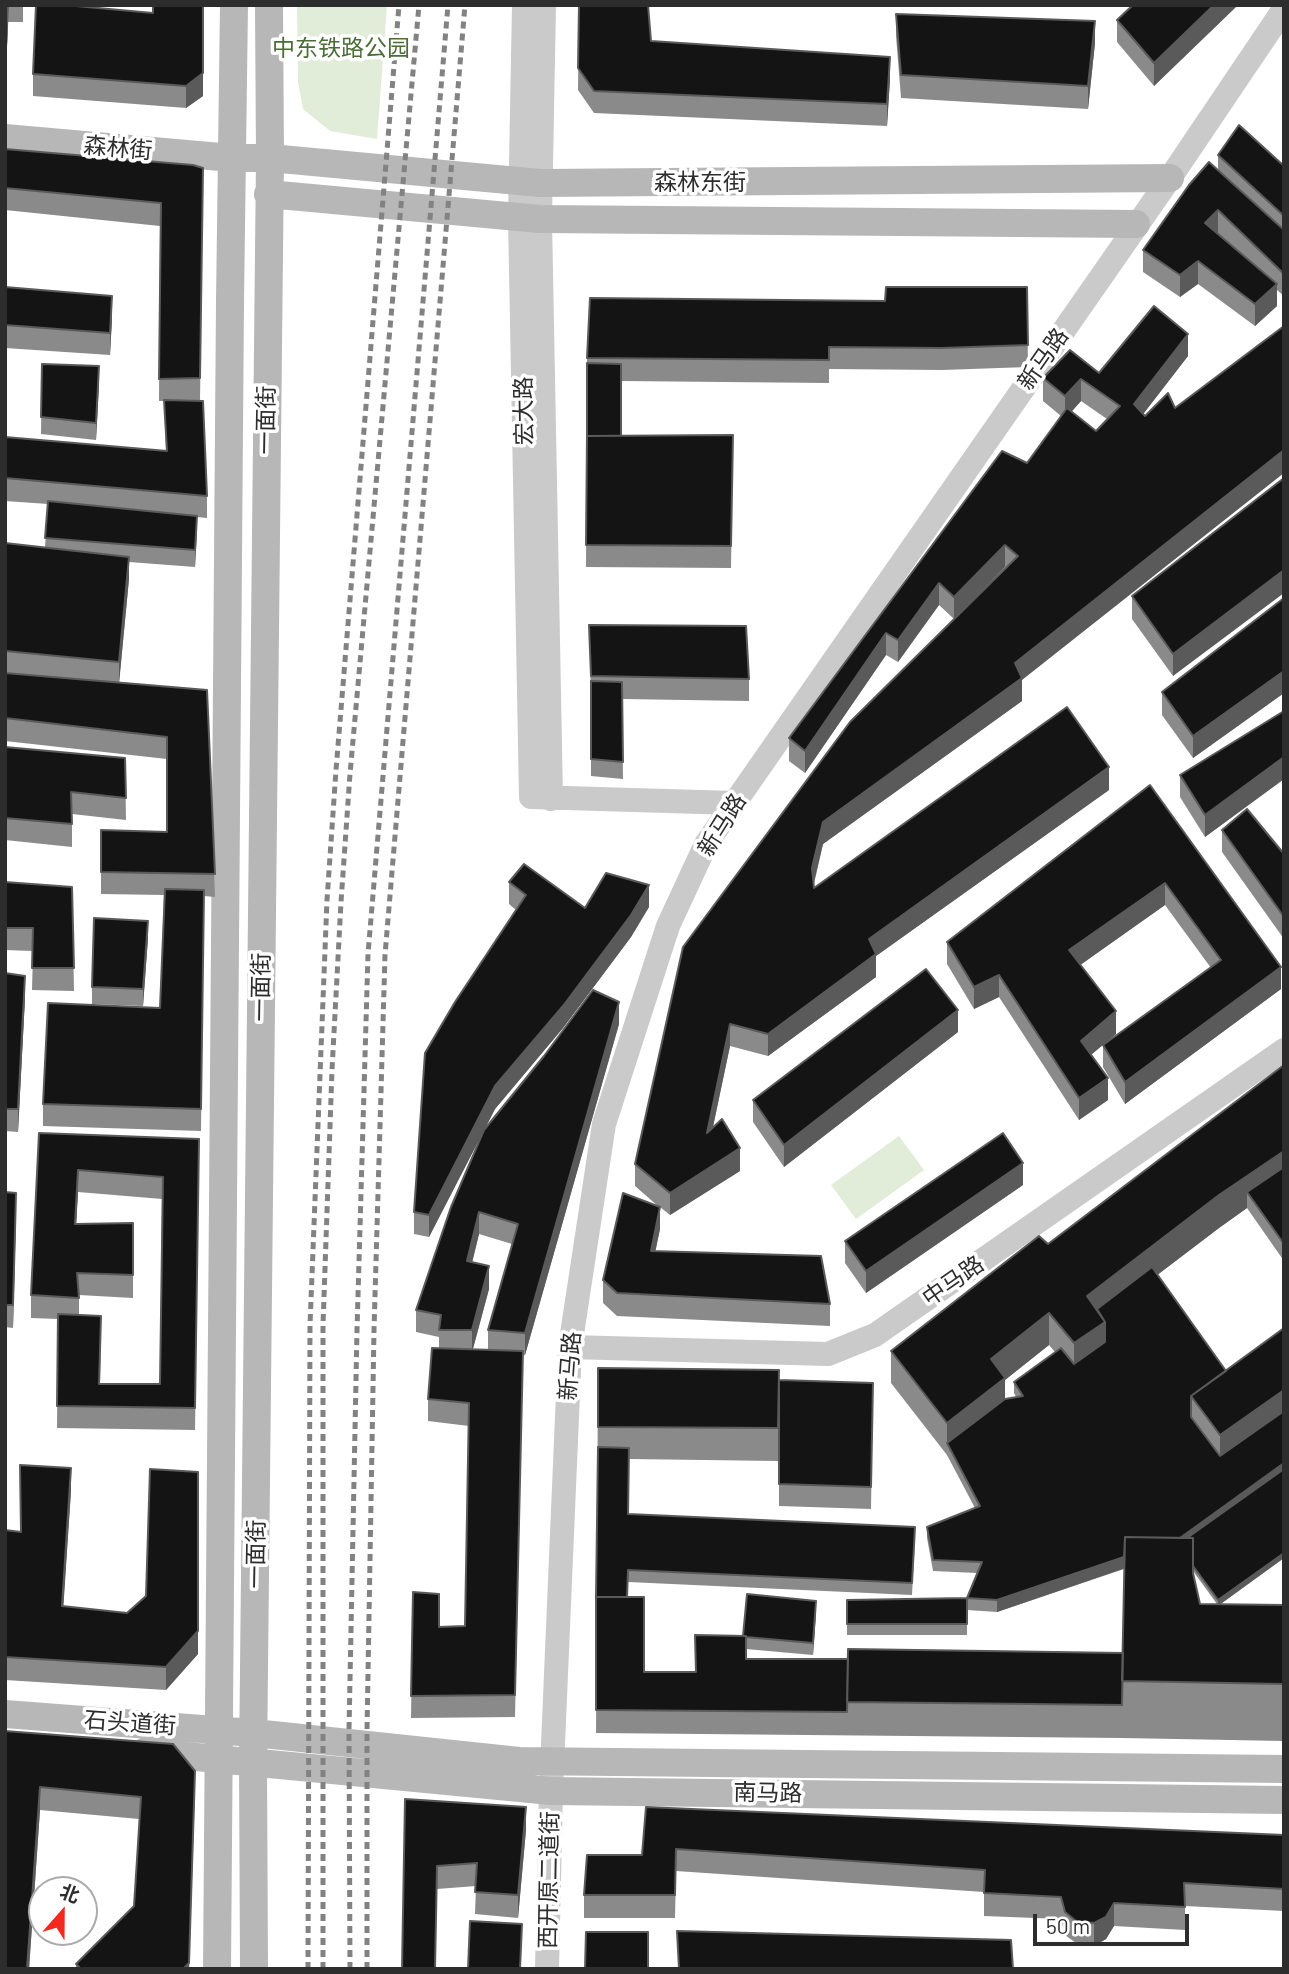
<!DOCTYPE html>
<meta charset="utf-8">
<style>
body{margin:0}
#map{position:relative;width:1289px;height:1974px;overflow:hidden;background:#fff;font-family:Barlow,"Noto Sans SC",sans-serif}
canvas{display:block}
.frame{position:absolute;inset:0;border:7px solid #2d2d2d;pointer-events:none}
.north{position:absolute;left:28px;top:1876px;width:70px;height:70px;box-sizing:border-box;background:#fff;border:2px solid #ababab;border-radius:50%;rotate:21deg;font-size:19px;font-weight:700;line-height:28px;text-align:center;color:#2d2d2d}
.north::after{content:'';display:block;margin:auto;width:24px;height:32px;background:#f32920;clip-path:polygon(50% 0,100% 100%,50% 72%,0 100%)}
.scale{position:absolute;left:1033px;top:1914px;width:156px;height:32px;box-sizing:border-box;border:4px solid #2d2d2d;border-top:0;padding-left:9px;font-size:21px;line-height:24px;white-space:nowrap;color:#2d2d2d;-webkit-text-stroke:5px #fff;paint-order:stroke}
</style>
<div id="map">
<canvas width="1289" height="1974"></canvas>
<div class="frame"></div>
<div class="north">北</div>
<div class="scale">50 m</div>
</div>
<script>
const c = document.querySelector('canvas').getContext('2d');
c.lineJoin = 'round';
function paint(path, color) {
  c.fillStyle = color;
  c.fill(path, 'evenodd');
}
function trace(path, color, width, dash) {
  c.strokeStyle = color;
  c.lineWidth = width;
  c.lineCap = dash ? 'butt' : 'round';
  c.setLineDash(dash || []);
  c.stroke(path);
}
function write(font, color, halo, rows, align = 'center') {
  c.font = font + ' Barlow,"Noto Sans SC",sans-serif';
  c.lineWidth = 7;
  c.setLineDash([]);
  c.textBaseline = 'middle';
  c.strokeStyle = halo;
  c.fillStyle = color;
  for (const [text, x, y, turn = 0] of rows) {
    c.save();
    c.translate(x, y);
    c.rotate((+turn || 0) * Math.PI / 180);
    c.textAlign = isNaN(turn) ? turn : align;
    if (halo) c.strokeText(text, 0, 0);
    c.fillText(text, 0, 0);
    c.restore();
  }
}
paint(new Path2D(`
 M297,5H387L377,139L330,131L303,109L298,82Z
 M899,1136L924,1170L856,1219L831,1185Z`), '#e1ecd9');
trace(new Path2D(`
 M524,5L520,217L531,797L735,803
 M544,5L540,219L551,799
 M570,1347L828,1354L875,1335L1284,1050
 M547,1969L551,1791L570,1347L604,1124L668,926L706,844L1170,178L1284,9`), '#cacaca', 24);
trace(new Path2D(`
 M5,138L232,158H270L540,183L1170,178
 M268,194L540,219L1136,224
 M5,1714L254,1733L519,1761L1284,1769
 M144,1752L551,1791L1284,1800
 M217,1969L230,301L234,5
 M254,1969L253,1763L270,158L269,5`), '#b7b7b7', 28);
trace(new Path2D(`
 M308,1969L310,1325L327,900L336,770L399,5
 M323,1969V1325L332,1070L341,902L350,774L419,5
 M350,1969L349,1730L357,1330L368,954L448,5
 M367,1969V1731L374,1330L385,955L465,5`), '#828282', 5, [7, 5]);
paint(new Path2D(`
 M5,5H23V22H8L5,91Z
 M579,5L651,41L890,79L887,126L594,113L578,90Z
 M1133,5H1238L1154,86L1117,42V20Z
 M153,13L203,96L186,108L33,96V74Z
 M896,14L1095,43L1088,109L901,98L896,36Z
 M5,149L203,168L200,401H188L207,496V518L197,517L195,567L129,562V579L119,682L207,690L215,897L204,896L201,1131L43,1126V1104L160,1008L164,895L101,894V830L167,832V759L5,741V543L45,547L48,504L5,501V438L166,451L164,401H159L160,226L5,210Z
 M1218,155L1284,166V296L1277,290V306L1255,326L1198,284L1180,297L1143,272V250L1218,171Z
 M5,287L112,318L110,355L5,348Z
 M1027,287L1028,367L942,370L829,369V383L621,381V436L733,435L731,568L586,567L587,358L885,301Z
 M1188,356L1143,414L1022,680V701L823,844L814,884V888L1109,790L876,956V977L768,1056L730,1046L713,1127L740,1171L670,1215L660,1207V1229L655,1251L830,1304V1326L617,1316L603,1303V1280L659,1207L635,1186V1164L954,619L939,605L898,662L886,655L805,773L789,761V738L1027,463L1061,416L1043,401V378L1099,373ZM1081,401L1107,419L1096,431L1071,412ZM1005,567L1006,568L957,617Z
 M42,364L99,382L96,440L41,434Z
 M1284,478L1173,676L1132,619V596Z
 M1284,598V693L1193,758L1162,715V692Z
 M589,625L749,679V701L622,699L623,779L591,776V698Z
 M1284,711V779L1205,837L1180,797V775Z
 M5,747L125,758L126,820L72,814V847L5,840Z
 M1150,785L1281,989L1125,1104L1103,1067V1045L1211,968L1165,905L1080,965L1116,1034L1091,1055L1108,1100L1079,1120L999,997L974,1009L947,964V942Z
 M1222,830L1284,854V939L1222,852Z
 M5,882L72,887L74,991L32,990L33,951L5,950Z
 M509,882L585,908L649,907L631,937L563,1028L495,1109L486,1127L619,1024L525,1355H523L515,1717L411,1718L413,1592L439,1627L465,1626L469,1426L428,1421V1399L439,1348V1337L416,1332V1310L480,1138L429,1237L414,1234V1212L516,910L509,904ZM479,1234L512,1244L488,1330V1350L473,1349L489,1289L472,1262Z
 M148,938L143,1006L92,1004V987Z
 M5,973L25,998L18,1132L5,1131Z
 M958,1032L784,1167L753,1122V1100Z
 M1284,1065V1261L1247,1208L1219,1228L1157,1275L1226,1371L1284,1328V1558L1220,1604L1284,1605V1741L1122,1738L596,1733L598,1368L779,1380L873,1383L871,1509L779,1506V1404L778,1461L629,1459V1514L915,1538L912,1595L628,1582L627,1597L644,1672H696L695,1635L743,1636L816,1612L813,1655L746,1649V1659H848L1123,1653L1124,1569L997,1612L967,1610V1635H847V1600L967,1598L977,1573L933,1571L927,1538V1527L975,1508L947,1455L891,1383V1351L1048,1244ZM1049,1345L1055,1352L1014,1382V1393L1016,1397L1005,1399V1380ZM1193,1571L1217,1604H1200L1193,1576Z
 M39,1133L199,1139L195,1430L57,1428L58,1319L31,1318V1295ZM78,1192L162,1199L160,1384H100L101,1338L79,1315V1295L133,1298V1223L76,1224Z
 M1023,1185L866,1293L845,1263V1241Z
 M5,1192L16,1215L13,1328L5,1327Z
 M71,1491L63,1606L198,1654L166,1690L5,1680V1530L20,1532Z
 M5,1731L195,1793L189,1969H76V1964L134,1906L139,1819L40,1810L29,1969H5Z
 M405,1799L526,1830L518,1918L475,1914L476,1886L437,1889Z
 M646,1807L1284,1835V1911L1185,1906V1930L1114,1926L1106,1939L1094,1946L1076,1943L1065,1935L1061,1919L984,1916V1892L676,1871L675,1918H584V1895L642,1855Z`), '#8a8a8a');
paint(new Path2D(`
 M8,5V22L5,91V69Z
 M203,5V96L186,108V86Z
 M1214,5H1238L1154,86V63Z
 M1095,21V43L1088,109V86Z
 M890,57V79L887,126V104Z
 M1218,210V233L1205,245V223Z
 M1198,261V284L1180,297V275Z
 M1277,284V306L1255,326V304Z
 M112,296V318L110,355V333Z
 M1188,334V356L1134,426V404Z
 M99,366V382L96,440V423Z
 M1081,379V401L1065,419V396Z
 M1284,450V473L1022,680V701L823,844L812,890V868L823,822L1015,663Z
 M197,516V533L195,567V550Z
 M1005,545V567L954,619V597Z
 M129,557V579L119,684V662Z
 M1284,570V593L1173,676V654Z
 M939,583V605L898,662V640Z
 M886,633V655L805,773V751Z
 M1284,671V693L1193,758V736Z
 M1284,757V779L1205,837V815Z
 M1109,767V790L876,956V977L768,1056V1034L869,939Z
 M1165,883V905L1069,973V950Z
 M649,885V907L631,937L563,1028L495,1109L429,1237V1215L495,1086Z
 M148,921V938L143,1006V989Z
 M1281,967V989L1125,1104V1082Z
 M999,975V997L974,1009V987Z
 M25,976V998L18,1132V1109Z
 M619,1002V1024L525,1355V1333Z
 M958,1010V1032L784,1167V1145Z
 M1116,1011V1034L1081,1063V1041Z
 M730,1024V1046L707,1155V1133Z
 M1108,1078V1100L1079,1120V1098Z
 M740,1148V1171L670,1215V1193Z
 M1284,1151V1183L1247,1192V1208L1219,1228L1093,1324L1087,1296L1219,1195Z
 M1023,1163V1185L866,1293V1271Z
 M78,1170V1192L75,1246V1224Z
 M16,1193V1215L13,1328V1305Z
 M660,1207V1229L651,1273V1251Z
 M479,1212V1234L467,1284V1261Z
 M489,1266V1289L472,1352V1330Z
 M1049,1313V1345L1005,1380V1410L947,1443V1423L991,1359Z
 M1105,1322V1354L1074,1376V1343Z
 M1284,1390V1422L1220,1467V1435Z
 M1284,1463V1474L1193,1539V1595L1178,1550L997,1612V1600Z
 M71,1468V1491L62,1628V1606Z
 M1284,1553V1558L1218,1606V1600Z
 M816,1601V1612L813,1655V1643Z
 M198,1631V1654L166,1690V1667Z
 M195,1771L189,1969H183Z
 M40,1787V1810L29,1969H27Z
 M526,1807V1830L518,1918V1895Z
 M1114,1903V1926L1106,1939L1094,1946V1923Z`), '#5a5a5a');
const building = new Path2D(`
 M5,5H8L5,69Z
 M36,5H65L153,13V5H203V73L186,86L33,74Z
 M579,5H648L651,41L890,57L887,104L594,91L578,68Z
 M1133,5H1214L1154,63L1117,20Z
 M896,14L1095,21L1088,86L901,75Z
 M1239,125L1284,166V216L1218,155Z
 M5,149L193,165L203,168L200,378L159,379L161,203L5,188Z
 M1209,162L1284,230V274L1218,210L1205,223L1277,284L1255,304L1198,261L1180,275L1143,250L1189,185Z
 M5,287L112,296L110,333L5,325Z
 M886,287H1027L1028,345L942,348L829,347V360L587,358L590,298L885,301Z
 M1154,306L1188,334L1134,404L1145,416L1168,393L1175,408L1284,326V450L1015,663L1022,678L823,822L812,868L814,888L1067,707L1109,767L869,939L876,954L768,1034L730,1024L707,1133L722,1119L740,1148L670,1193L635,1164L683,947L850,722L1018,556L1005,545L954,597L939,583L898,640L886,633L805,751L789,738L1002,451L1027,463L1067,408L1096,431L1120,406L1081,379L1065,396L1043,378L1070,350L1099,373Z
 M587,363L621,364V436H587Z
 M42,364L99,366L96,423L41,417Z
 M164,400L203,401L207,496L5,478V437L167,451Z
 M733,435L731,546L586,545L587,436Z
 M1284,478V570L1173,654L1132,596Z
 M48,501L197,516L195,550L45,538Z
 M5,543L129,557L119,662L5,651Z
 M1284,598V671L1193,736L1162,692Z
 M589,625L746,626L749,679L591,676Z
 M5,673L207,690L215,874L101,872V830L167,832V737L5,718Z
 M591,681L622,682L623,762L591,759Z
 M1284,711V757L1205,815L1180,775Z
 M5,747L125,758L126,798L71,792L72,824L5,818Z
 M1150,785L1281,967L1125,1082L1103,1045L1221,960L1165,883L1069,950L1116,1011L1081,1041L1108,1078L1079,1098L999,975L974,987L947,942Z
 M1247,809L1284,854V917L1222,830Z
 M524,864L585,908L606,873L649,885L631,915L563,1006L495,1086L429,1215L414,1212L425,1053L455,1002L526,895L509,882Z
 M5,882L72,887L74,968H32L33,928H5Z
 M165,889L204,890L201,1109L43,1104L48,1003L160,1008Z
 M94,918L148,921L143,989L92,987Z
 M926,969L958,1010L784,1145L753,1100Z
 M5,973L25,976L18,1109H5Z
 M593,990L619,1002L525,1333L488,1330L518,1224L479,1212L467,1261L489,1266L472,1330H439L441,1315L416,1310L451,1207L484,1130L544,1056Z
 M1284,1065V1151L1219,1195L1087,1296L1105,1322L1074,1343L1049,1313L991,1359L1005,1378L947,1423L891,1351L1039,1236L1048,1244Z
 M39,1133L199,1139L195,1408L57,1406L58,1314L101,1316L99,1384H160L163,1177L78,1170L75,1224L133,1223V1275L77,1273L79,1298L31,1295Z
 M1003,1133L1023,1163L866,1271L845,1241Z
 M1284,1167V1244L1247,1192Z
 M5,1192L16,1193L13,1305H5Z
 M623,1193L660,1207L651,1251L821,1256L830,1304L617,1293L603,1280Z
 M1152,1267L1226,1371L1191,1396V1417L1220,1456L1284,1411V1463L1180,1538L1125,1537L1124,1557L997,1600L967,1598L982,1562L933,1560L927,1527L980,1506L947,1443L1005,1399L1023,1396L1014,1382L1061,1348L1074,1364L1105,1342V1322L1097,1309Z
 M1284,1328V1390L1220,1435L1191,1396Z
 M432,1348L523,1351L515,1695L411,1696L413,1592L439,1594V1627L465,1626L469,1403L428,1399Z
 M598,1368L779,1370L778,1428L598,1427Z
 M779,1380L873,1383L871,1487L779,1484Z
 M598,1447L629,1448L628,1514L915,1527L912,1583L628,1570L627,1597H596Z
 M20,1465L71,1468L62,1606L127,1613L146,1596L150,1469L198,1472V1631L166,1667L5,1657V1530L21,1532Z
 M1284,1469V1553L1218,1600L1193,1566V1538H1187Z
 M1125,1537L1193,1538V1573L1200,1604L1284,1605V1684L1122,1681Z
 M747,1594L816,1601L813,1643L746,1637V1636H743Z
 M596,1597H644V1672H696L695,1635L746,1636V1659H848L847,1712L596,1710Z
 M967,1598V1624H847V1600Z
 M848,1649L1123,1653L1122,1705L847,1702Z
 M5,1731L173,1744L195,1771L189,1963L183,1969H81L76,1964L134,1906L141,1797L40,1787L27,1969H5Z
 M405,1799L526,1807L518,1895L475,1892L477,1863L437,1866L435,1969H402Z
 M646,1807L1284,1835V1889L1184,1883L1185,1907L1114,1903L1106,1917L1094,1923L1076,1921L1065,1912L1061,1897L984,1893L985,1870L676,1849L675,1895H584L587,1855H642Z
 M470,1921L522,1924L520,1969H468Z
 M677,1931L1011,1940L1013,1969H679Z
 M586,1932H648V1969H585Z`);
paint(building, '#141414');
trace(building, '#5a5a5a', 2);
write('23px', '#4a6c37', '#fff', [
 ["中东铁路公园",341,48]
]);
write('23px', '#2d2d2d', '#fff', [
 ["森林街",118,148,5],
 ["森林东街",700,182],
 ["新马路",1043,359,-55],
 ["宏大路",524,411,-91],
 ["一面街",266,420,-89],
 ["新马路",722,825,-58],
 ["一面街",261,987,-89],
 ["中马路",953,1281,-35],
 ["新马路",570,1366,-86],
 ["一面街",256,1554,-89],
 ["石头道街",130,1723,4],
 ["南马路",768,1793,1],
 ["西开原二道街",549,1880,-89]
]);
</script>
